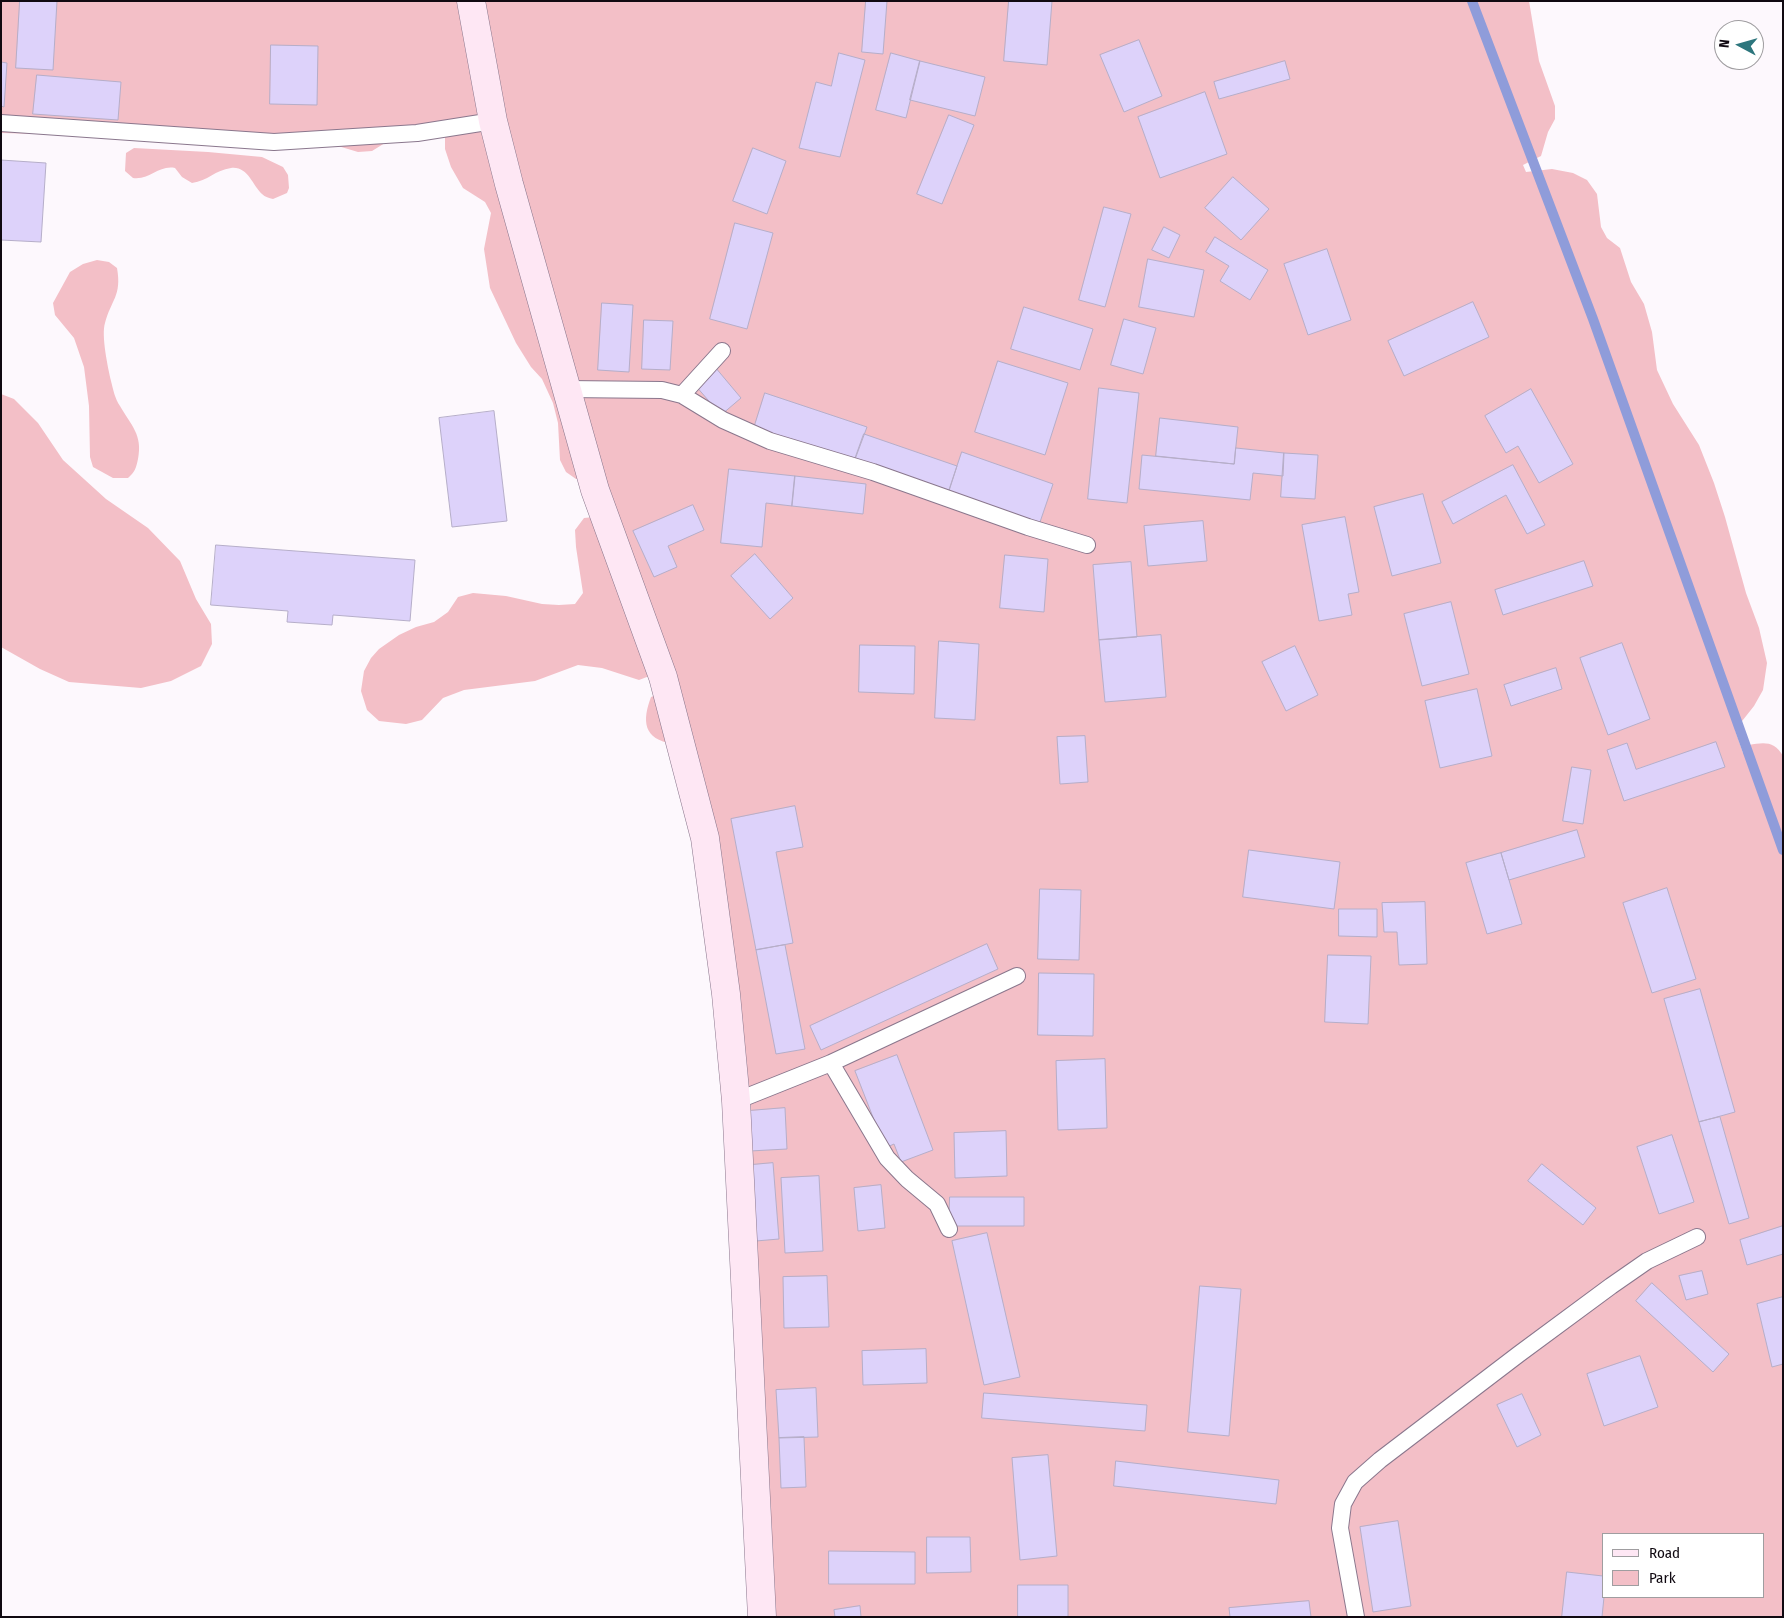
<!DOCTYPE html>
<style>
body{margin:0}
#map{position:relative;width:1784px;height:1618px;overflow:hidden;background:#fdf8fd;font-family:"Fira Sans Condensed",sans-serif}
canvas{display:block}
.frame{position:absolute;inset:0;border:2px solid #100911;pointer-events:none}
.legend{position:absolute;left:1602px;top:1533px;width:162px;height:65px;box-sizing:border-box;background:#fff;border:1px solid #9f9da0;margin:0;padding:6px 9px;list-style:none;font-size:15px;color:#100911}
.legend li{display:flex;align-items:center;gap:10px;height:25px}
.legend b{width:25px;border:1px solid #9f9da0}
.north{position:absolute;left:1714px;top:20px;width:50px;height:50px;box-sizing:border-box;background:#fff;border:1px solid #9f9da0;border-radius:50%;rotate:276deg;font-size:14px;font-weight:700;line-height:20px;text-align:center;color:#100911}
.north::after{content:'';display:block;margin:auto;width:18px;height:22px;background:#2d767d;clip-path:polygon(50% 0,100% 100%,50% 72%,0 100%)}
</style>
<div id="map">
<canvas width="1784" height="1618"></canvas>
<div class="frame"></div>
<ul class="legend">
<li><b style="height:6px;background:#fee7f4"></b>Road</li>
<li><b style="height:14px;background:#f3bfc7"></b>Park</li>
</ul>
<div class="north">N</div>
</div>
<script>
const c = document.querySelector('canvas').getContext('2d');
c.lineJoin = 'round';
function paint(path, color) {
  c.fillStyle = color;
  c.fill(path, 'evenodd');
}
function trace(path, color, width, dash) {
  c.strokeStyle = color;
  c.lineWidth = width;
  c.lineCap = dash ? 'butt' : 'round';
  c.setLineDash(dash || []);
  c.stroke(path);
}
paint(new Path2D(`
 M1,1H1529L1539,61L1555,106V119L1548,132L1541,156L1523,165L1526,172L1552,169L1573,173L1587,180L1597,194L1601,227L1607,238L1620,248L1631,282L1644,304L1652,332L1657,370L1673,404L1699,445L1714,483L1725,517L1746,593L1759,628L1767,663L1763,690L1754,706L1735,730L1743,753L1749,745C1764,742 1775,741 1783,756V1617H765L700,841L673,744C643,739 642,721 651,697L658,694L652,675L639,680L602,668L578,665L535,681L464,690L443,698L422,720L406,724L379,721L367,710L361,691L364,671L371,658L379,649L399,635L416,627L434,622L448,612L458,597L473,593L506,596L542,604L559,605L575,604L583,593L576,547L575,530L584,518L594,517L583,479H576L566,472L560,460L558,423L553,403L542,379L531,367L516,343L490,288L484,249L491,213L485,202L463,188L451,167L445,149V127L393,138L372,151L358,152L328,143L290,140L1,133ZM1603,1534H1763V1597H1603Z
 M134,148L208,152L262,157L283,167L288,175L289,188L287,193L273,199C269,198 265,197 262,194C252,185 248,166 231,168C215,170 208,181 192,183L182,177L175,168C158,165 151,180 133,178L125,171L126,153Z
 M97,260L109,262L117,268C122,296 111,300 105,323C101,335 108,368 111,381C113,389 115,399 120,406C131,425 143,435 138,459C136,468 135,472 128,478H113L93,467L90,457L89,406L84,367L74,338L55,315L53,303L70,272L83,264Z
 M1,394L14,399L38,423L63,460L106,499L148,528L180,561L196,599L211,624L212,644L201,666L171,681L141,688L69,682L40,669L1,647Z`), '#f3bfc7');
trace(new Path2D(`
 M1472,1L1593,319L1783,850`), '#8f9cda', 10);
const building = new Path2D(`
 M20,1H57L53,70L16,68Z
 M866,1H887L883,54L862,52Z
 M1009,1H1052L1047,65L1004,61Z
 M1139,40L1162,96L1124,112L1100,55Z
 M271,45L318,46L317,105L270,104Z
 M839,53L865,60L840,157L799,148L816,82L831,86Z
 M891,53L920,61L906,118L876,110Z
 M920,61L985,77L975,116L910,100Z
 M1285,61L1290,79L1219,99L1214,82Z
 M1,62L7,63L4,107L1,106Z
 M37,75L121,82L118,120L33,114Z
 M1205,92L1227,154L1160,178L1138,117Z
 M949,115L974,125L942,204L917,194Z
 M753,148L786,161L767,214L733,201Z
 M1,160L46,163L41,242L1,240Z
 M1233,177L1269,209L1241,240L1205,208Z
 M1104,207L1131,214L1105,307L1079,300Z
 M735,223L773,233L747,329L710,319Z
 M1164,227L1180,235L1169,258L1152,250Z
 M1215,237L1268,270L1250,300L1220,281L1229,266L1206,252Z
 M1327,249L1351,320L1308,335L1284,264Z
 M1148,259L1204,270L1194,317L1139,307Z
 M1473,302L1489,337L1404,376L1388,341Z
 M602,303L633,305L629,372L598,370Z
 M1024,307L1093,329L1080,370L1011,349Z
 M1124,319L1156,328L1143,374L1111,365Z
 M644,320L673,321L670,370L642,369Z
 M998,361L1068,383L1045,455L975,432Z
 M715,367L741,398L721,415L695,385Z
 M1099,388L1139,393L1127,503L1088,499Z
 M1531,389L1573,464L1539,483L1518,446L1506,453L1485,416Z
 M765,393L867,427L854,462L754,428Z
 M494,411L507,521L452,527L439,418Z
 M1160,418L1238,427L1234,464L1156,456Z
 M864,434L957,466L948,494L854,462Z
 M1236,448L1284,453L1283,476L1253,473L1250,500L1139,489L1142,455L1234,464Z
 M962,452L1053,484L1039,525L948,494Z
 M1284,453L1318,455L1315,499L1281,497Z
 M1513,465L1545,525L1527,534L1506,495L1453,524L1442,502Z
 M729,469L795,476L792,506L766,503L762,547L721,543Z
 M795,476L866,484L863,514L792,506Z
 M1423,494L1441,563L1392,576L1374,507Z
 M693,505L704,530L668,546L677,567L654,577L633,531Z
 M1345,517L1359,592L1348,594L1352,615L1319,621L1302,525Z
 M1203,521L1207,561L1148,566L1144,526Z
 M216,545L415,560L410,621L333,615L332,625L287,622L288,611L211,605Z
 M755,554L793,598L770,619L731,576Z
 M1005,555L1048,559L1044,612L1000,608Z
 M1584,561L1593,586L1503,615L1495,590Z
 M1131,562L1137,637L1099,640L1093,565Z
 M1451,602L1469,674L1422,686L1404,614Z
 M1161,635L1166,697L1105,702L1099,640Z
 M939,641L979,644L975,720L935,718Z
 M1622,643L1650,719L1608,735L1580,658Z
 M860,645L915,646L914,694L859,692Z
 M1295,646L1318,695L1286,711L1262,662Z
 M1556,668L1562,689L1511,706L1504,685Z
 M1477,689L1492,756L1440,768L1425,701Z
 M1085,736L1088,782L1060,784L1057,737Z
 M1716,742L1725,767L1624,801L1607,750L1627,743L1636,769Z
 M1572,767L1591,770L1583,824L1563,821Z
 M795,806L803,847L776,852L793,943L756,950L731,819Z
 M1577,830L1585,857L1509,880L1501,853Z
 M1249,850L1340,862L1334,909L1243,897Z
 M1501,853L1522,924L1487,934L1466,863Z
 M1667,888L1696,979L1652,993L1623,903Z
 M1040,889L1081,890L1079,960L1038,959Z
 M1425,902L1427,964L1399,965L1397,932H1384L1382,903Z
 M1339,909H1377V937L1339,936Z
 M987,944L998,969L821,1050L810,1026Z
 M785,945L805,1049L776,1054L756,950Z
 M1328,955L1371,956L1368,1024L1325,1022Z
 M1039,973L1094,974L1093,1036L1038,1035Z
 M1700,989L1735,1112L1699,1122L1664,999Z
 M897,1055L933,1150L901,1162L894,1144L885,1148L855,1071Z
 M1105,1059L1107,1128L1058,1130L1056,1061Z
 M785,1108L787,1149L750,1151L748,1111Z
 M1720,1117L1749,1218L1729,1224L1699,1122Z
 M1006,1131L1007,1176L955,1178L954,1133Z
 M1672,1135L1694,1202L1659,1214L1637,1147Z
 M773,1163L779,1239L756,1241L751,1165Z
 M1542,1164L1596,1208L1583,1225L1528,1181Z
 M819,1176L823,1251L785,1253L781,1178Z
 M881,1185L885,1228L858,1231L854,1188Z
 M950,1197H1024V1226H949Z
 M1783,1226V1254L1747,1265L1740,1240Z
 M987,1233L1020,1377L984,1385L952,1241Z
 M1702,1271L1708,1294L1686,1300L1679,1276Z
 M827,1276L829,1327L784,1328L783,1277Z
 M1652,1283L1729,1354L1713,1372L1636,1301Z
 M1200,1286L1241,1289L1229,1436L1188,1432Z
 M1783,1297V1364L1772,1367L1757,1304Z
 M926,1349L927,1383L863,1385L862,1351Z
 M1640,1356L1658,1407L1604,1426L1587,1374Z
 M816,1388L818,1437L779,1438L776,1390Z
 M984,1393L1147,1405L1145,1431L982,1418Z
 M1522,1394L1541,1435L1517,1447L1497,1405Z
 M804,1437L806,1487L781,1488L779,1438Z
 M1048,1455L1057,1556L1020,1560L1012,1458Z
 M1116,1461L1279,1480L1276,1504L1114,1486Z
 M1398,1521L1411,1606L1373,1612L1360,1527Z
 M927,1537H970L971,1572L927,1573Z
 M829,1551L915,1552V1584H829Z
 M1567,1572L1603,1576L1604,1597L1602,1617H1562Z
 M1018,1585H1068V1617H1018Z
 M1309,1601L1311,1617H1230L1229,1608Z
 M860,1606L861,1617H835L834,1610Z`);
paint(building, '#ddd2fa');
trace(building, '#b6aec9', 1);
const lane = new Path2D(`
 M1,123L274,142L417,133L493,121
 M566,389L662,390L682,395L723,420L770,441L873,472L1028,527L1087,545
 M682,395L722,351
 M831,1063L887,1158L907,1179L937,1204L949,1229
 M736,1101L831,1063L1017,976
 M1356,1617L1340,1528L1343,1504L1355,1482L1380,1460L1519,1354L1611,1286L1647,1261L1697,1237`);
const secondary = new Path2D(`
 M471,1L493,121L509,184L595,490L663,677L705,838L726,994L736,1101L762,1617`);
trace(lane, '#8a778d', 18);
trace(secondary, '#8a778d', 29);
trace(lane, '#fff', 16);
trace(secondary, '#fee7f4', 28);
</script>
